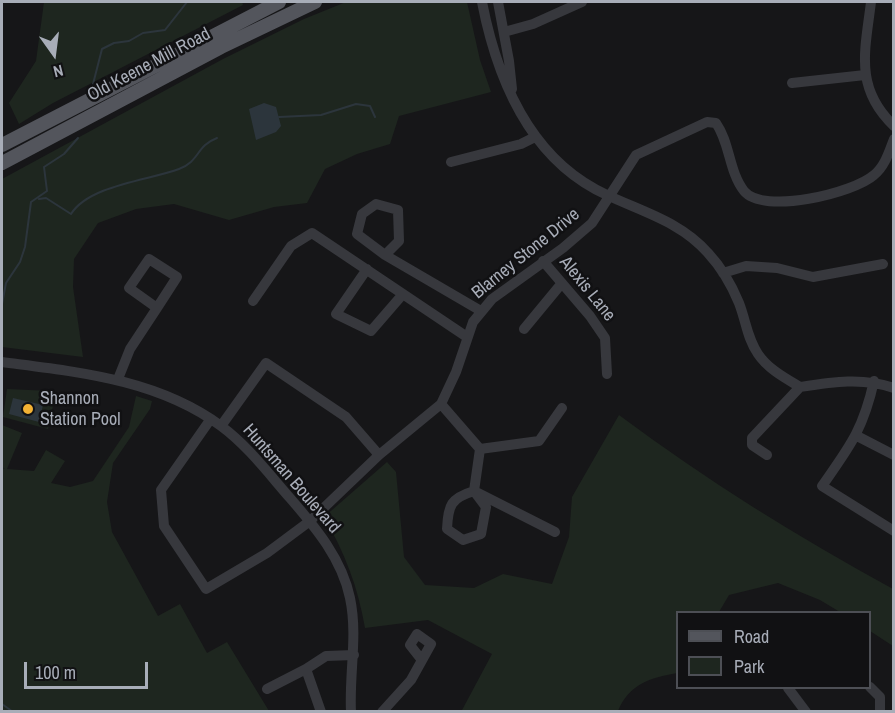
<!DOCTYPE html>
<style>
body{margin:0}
#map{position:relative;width:895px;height:713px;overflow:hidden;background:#161618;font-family:"Archivo Narrow",sans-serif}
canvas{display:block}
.frame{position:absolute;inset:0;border:3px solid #a8adb8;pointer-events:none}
.legend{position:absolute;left:676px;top:611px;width:195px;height:78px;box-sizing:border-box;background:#111113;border:2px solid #4d4f55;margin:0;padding:8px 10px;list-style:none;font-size:18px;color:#a8adb8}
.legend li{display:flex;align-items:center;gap:12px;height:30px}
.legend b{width:30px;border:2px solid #4d4f55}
.north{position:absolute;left:24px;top:24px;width:60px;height:60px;-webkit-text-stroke:4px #111113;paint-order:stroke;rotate:166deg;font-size:16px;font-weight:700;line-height:24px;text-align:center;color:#a8adb8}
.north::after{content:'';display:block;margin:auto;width:21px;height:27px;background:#a8adb8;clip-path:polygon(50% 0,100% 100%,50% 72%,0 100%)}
.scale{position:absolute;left:24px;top:662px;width:124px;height:27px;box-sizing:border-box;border:3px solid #a8adb8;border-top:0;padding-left:8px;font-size:18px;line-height:21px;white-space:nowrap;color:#a8adb8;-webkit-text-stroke:4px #111113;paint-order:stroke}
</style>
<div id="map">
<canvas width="895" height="713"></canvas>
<div class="frame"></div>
<ul class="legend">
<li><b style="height:8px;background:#53555c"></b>Road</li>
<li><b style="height:16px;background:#1e261f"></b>Park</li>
</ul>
<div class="north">N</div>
<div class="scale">100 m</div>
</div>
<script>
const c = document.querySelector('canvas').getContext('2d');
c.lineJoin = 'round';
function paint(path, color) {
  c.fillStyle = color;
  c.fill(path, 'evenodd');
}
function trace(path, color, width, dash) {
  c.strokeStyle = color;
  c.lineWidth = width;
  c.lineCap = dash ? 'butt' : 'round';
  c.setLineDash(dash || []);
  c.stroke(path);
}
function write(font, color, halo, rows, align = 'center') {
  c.font = font + ' "Archivo Narrow",sans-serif';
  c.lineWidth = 5;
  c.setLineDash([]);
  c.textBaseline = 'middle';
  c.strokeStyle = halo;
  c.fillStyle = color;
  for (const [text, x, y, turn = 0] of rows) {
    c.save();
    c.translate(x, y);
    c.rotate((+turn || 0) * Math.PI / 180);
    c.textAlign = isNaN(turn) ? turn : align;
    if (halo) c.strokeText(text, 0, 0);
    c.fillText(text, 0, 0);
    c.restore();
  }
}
paint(new Path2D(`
 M44,2H242L243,5L53,103L19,124L9,103L36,61Z
 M346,2H467L480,60L491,92L399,116L390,144L357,154L325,169L307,203L274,207L229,220L174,204L136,209L98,223L74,259L73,287L83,357L2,347V179L223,59L304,19Z
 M7,389L51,391L54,401L48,429L3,417Z
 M136,396L152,401L150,409L113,463L107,502L112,532L158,616L180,604L207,653L227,642L269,711H2V468L5,469L2,467V425L22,433L7,469L34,471L46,450L65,461L51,483L70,487L93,481L129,427Z
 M619,415C706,480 798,537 893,589V646L870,631V612H840L820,600L778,583L729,595L719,612H678L677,673C650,678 629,684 618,711L461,712L492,654L428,620L365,628C358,587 345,553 324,517L387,462L396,472L404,557L425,585L474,588L503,574L552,584L569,537L572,497Z`), '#1e261f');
paint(new Path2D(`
 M264,103L276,107L281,126L276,132L256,140L249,109Z
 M13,398L43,405L39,422L9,414Z`), '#2c353c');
trace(new Path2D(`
 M93,84L102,49L114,43L129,41L143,33L165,30L187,2
 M279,117L321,115L356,104L370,106L375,117
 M39,199L46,198L71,214C89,185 150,180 179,169C200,161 196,146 217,138
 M2,304L6,283L20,262L25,247L31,202L47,191L44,167L64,154L78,138
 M2,704L13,712`), '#2c353c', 2);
trace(new Path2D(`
 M482,2C497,79 530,160 607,195C643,212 681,222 708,253C721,267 732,286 739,303C746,321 747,338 758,354C768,369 785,378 800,387
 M498,2L509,61L512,89
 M871,2C865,51 854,88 894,126
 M504,32L533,24L582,2
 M792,83L865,75
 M451,162L521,144L535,137
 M385,255L399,241L398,210L376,204L362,214L357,234L385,255L481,311
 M149,259L177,277L157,308L129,288Z
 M543,261L590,316L605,338L607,374
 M367,269L336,314L371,331L403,294
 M723,273L746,266L777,268L813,277L883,264
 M253,301L291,246L312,233L467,337
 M524,329L562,283
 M2,362C78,372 157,379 221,426C247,445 269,474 290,498C316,528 342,559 350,598C358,636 349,673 351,712
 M118,379L130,349L157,308
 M874,381C863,430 850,446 822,486L894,531
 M800,387C832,382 863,377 894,388
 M441,404L480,449
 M210,420L161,490L164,526L206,589L267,553L310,521L379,455L441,404L456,372L473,322L492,299L563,248L592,223L636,155L707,122L716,123C730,143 729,172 744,191C763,215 854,193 874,175C885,166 889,152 894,139
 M221,426L266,363L346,417L379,455
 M857,436L894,455
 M767,455L752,445V438L800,387
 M474,491L486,507L481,534L463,540L447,529C448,505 451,498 474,491Z
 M555,532L474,491L480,449L539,441L562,408
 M306,669L326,656L354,655
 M870,687L880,697V712
 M788,688L806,712
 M267,689L306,669L321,712
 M382,712L411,680L431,644L417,634L410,645L421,659`), '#37383d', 10);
trace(new Path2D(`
 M2,145L279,2
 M2,163L221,47L315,2`), '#53555c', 14);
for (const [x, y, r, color] of [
 [28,409,6,"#f2b134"]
]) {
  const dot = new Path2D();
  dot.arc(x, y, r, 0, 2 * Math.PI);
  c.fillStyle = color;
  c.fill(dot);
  trace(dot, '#111113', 2);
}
write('18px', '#a8adb8', '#111113', [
 ["Old Keene Mill Road",149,65,-28],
 ["Blarney Stone Drive",526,254,-39],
 ["Alexis Lane",587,289,51],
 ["Huntsman Boulevard",291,479,49]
]);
write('18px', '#a8adb8', '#111113', [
 ["Shannon",40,399],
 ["Station Pool",40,420]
], 'left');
</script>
